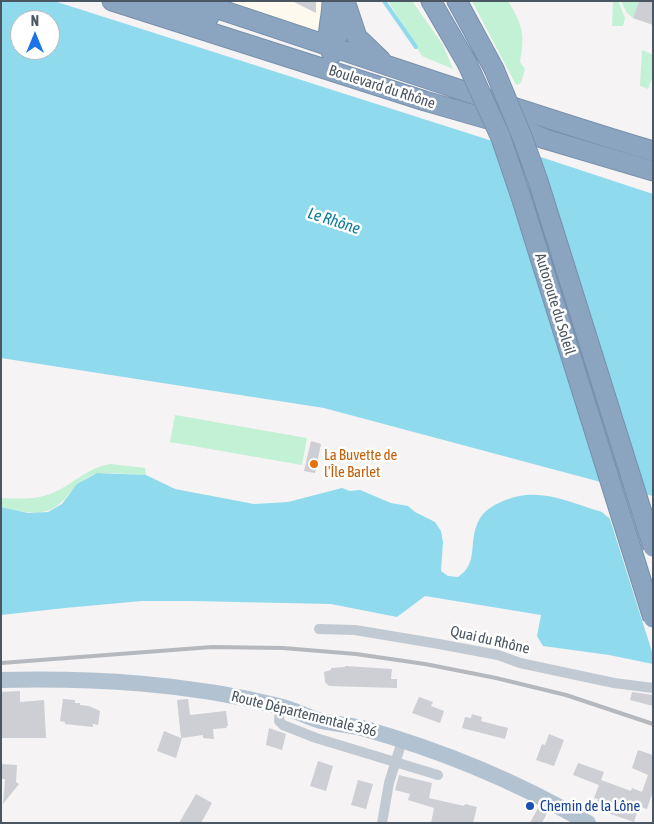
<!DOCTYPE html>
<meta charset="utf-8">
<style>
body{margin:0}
#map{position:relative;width:654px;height:824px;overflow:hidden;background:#f5f3f3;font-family:"Asap Condensed",sans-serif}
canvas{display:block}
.frame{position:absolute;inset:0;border:2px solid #4a5661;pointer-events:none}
.north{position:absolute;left:10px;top:10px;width:50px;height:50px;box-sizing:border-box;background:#fff;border:1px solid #b7bbc0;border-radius:50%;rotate:0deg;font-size:14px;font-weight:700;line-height:20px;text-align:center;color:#4a5661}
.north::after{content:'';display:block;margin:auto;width:18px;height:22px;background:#1a73e8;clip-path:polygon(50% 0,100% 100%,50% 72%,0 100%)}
</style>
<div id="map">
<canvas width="654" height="824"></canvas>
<div class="frame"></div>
<div class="north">N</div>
</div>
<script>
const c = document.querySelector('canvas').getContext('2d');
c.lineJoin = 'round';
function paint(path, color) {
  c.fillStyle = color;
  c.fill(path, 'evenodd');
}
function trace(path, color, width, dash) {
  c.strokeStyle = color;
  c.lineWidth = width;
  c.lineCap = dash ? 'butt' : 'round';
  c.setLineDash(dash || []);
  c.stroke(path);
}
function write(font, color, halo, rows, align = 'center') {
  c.font = font + ' "Asap Condensed",sans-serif';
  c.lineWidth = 5;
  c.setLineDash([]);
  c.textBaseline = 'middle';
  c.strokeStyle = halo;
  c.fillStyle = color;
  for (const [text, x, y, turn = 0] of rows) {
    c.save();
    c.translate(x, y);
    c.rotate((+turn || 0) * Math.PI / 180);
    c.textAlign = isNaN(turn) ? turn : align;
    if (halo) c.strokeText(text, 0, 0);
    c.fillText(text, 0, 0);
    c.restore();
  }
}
paint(new Path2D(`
 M228,1H326L325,22L316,31Z`), '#fdf9ef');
paint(new Path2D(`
 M388,1H412L443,45L453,69L422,56Z
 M472,1H508C523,26 525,33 520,62L525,69L521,83L516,85Z
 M613,1H618L625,18L623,26H612Z
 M621,1H639L633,18L627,13Z
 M642,50L653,55V76L648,89L640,86Z
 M175,415L307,438L302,465L170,442Z
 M111,464L145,468L146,475C135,475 104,471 95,474C84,478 76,486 68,495C49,520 28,513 1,507V498C21,499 41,500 59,490C76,481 90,467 111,464Z`), '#c3f1d5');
paint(new Path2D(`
 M1,1H54L483,138L653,194V496L324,408L1,358ZM20,20H50V50H20Z
 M97,473L146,475L175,489L254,504L288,502L342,488L350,491L360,490L391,503L408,506L415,512L435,522L441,531L443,542L441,571L448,576L458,577C479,563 468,543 478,522C483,511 492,506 503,501C538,486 565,501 599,511C604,512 606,517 611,519C623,523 636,526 648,529H653V664L609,655L543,646L537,636L541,615L425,596L397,617L331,604L190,601H142L65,608L1,615V507L28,513L48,512L62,504L77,484Z`), '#90daee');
paint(new Path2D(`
 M609,516L648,527L653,526V655Z`), '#f5f3f3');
trace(new Path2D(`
 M384,1L416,47`), '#90daee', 4);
paint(new Path2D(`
 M292,1H316V13Z
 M639,1H653V25L633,18Z
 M311,441L321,444L315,473L304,471Z
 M345,666L392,669L391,679H397V688L329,686L325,682L324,672L331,670V668L345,667Z
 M20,691V702L44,700L46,738H1V692Z
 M632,692L653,695V706L630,700Z
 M419,697L433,702L431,706L444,711L440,723L412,713Z
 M63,699L75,700V703H80V705L89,706L100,711L98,725L93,724V727L65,724V722L60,721Z
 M188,699L190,715L226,711L228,726H226L227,728L213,729L214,739L203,738V735L182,738L176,758L157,751L164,731L181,738L177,700Z
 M472,714L482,717L481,721L508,728L505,739L462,728L465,717L471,718Z
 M269,728L286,734L282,750L266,745Z
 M549,734L564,740L554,766L536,760L542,744L545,745Z
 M638,750L653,755V791L647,809L639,806L634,822L596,809L598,799L594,798L599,785L573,775L578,763L604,772L601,780L631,791L632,788L642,792L648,775L632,768Z
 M318,761L333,766L326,791L310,786Z
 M1,764L17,765L16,782L19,784L3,804L5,779H1Z
 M399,775L432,783L429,798L464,806L465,804L477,807L473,823H431L434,808L408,800L410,794L395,790Z
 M358,780L373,784L366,809L351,805Z
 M196,794L212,803L201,823H179Z
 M538,808L547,813L542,823H530Z`), '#cdcfd5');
const highway = new Path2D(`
 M112,1L425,101L519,128L545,139L653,171
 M157,1L209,17
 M194,1C347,51 499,105 653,151
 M332,1C332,22 324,34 332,54
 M431,1L467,63
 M457,1L494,69
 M347,7L357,37L381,60
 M339,34L342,26L346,5`);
trace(highway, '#7690ad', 21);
trace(new Path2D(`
 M319,629L355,630L439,644L498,655L520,663L614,683L653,688
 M280,706L279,721L283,725L316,738L438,775
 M382,823L389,783L402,741`), '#c1cad2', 10);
trace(new Path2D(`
 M1,680C95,678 188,683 279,706C293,709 307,717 321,721C335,724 349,725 362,728C440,750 518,782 588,823`), '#b3c2d1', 16);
trace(highway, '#8ba5c1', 19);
trace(new Path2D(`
 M1,663L212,647L283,648L356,654L425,664L496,678L566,695L653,724`), '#b5b8bd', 4);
const highwayBridge = new Path2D(`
 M467,63L501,138L522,200L653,618
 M494,69L523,139L538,181L653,547`);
trace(highwayBridge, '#7690ad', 21, []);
trace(highwayBridge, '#8ba5c1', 19);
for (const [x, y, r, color] of [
 [314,464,5,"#e8710a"],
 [530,806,5,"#1a4fb4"]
]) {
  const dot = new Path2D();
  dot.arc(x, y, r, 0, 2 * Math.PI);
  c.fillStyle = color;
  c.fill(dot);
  trace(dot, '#fff', 2);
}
write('15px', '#4a5661', '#fff', [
 ["Boulevard du Rhône",382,87,18],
 ["Autoroute du Soleil",555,304,73],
 ["Quai du Rhône",490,640,13],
 ["Route Départementale 386",304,714,14]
]);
write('15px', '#c56008', '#fff', [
 ["La Buvette de",324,455],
 ["l'Île Barlet",324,472]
], 'left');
write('15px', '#164399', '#fff', [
 ["Chemin de la Lône",540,806]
], 'left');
write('italic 16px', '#0c7c9b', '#fff', [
 ["Le Rhône",334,221,18]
]);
</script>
